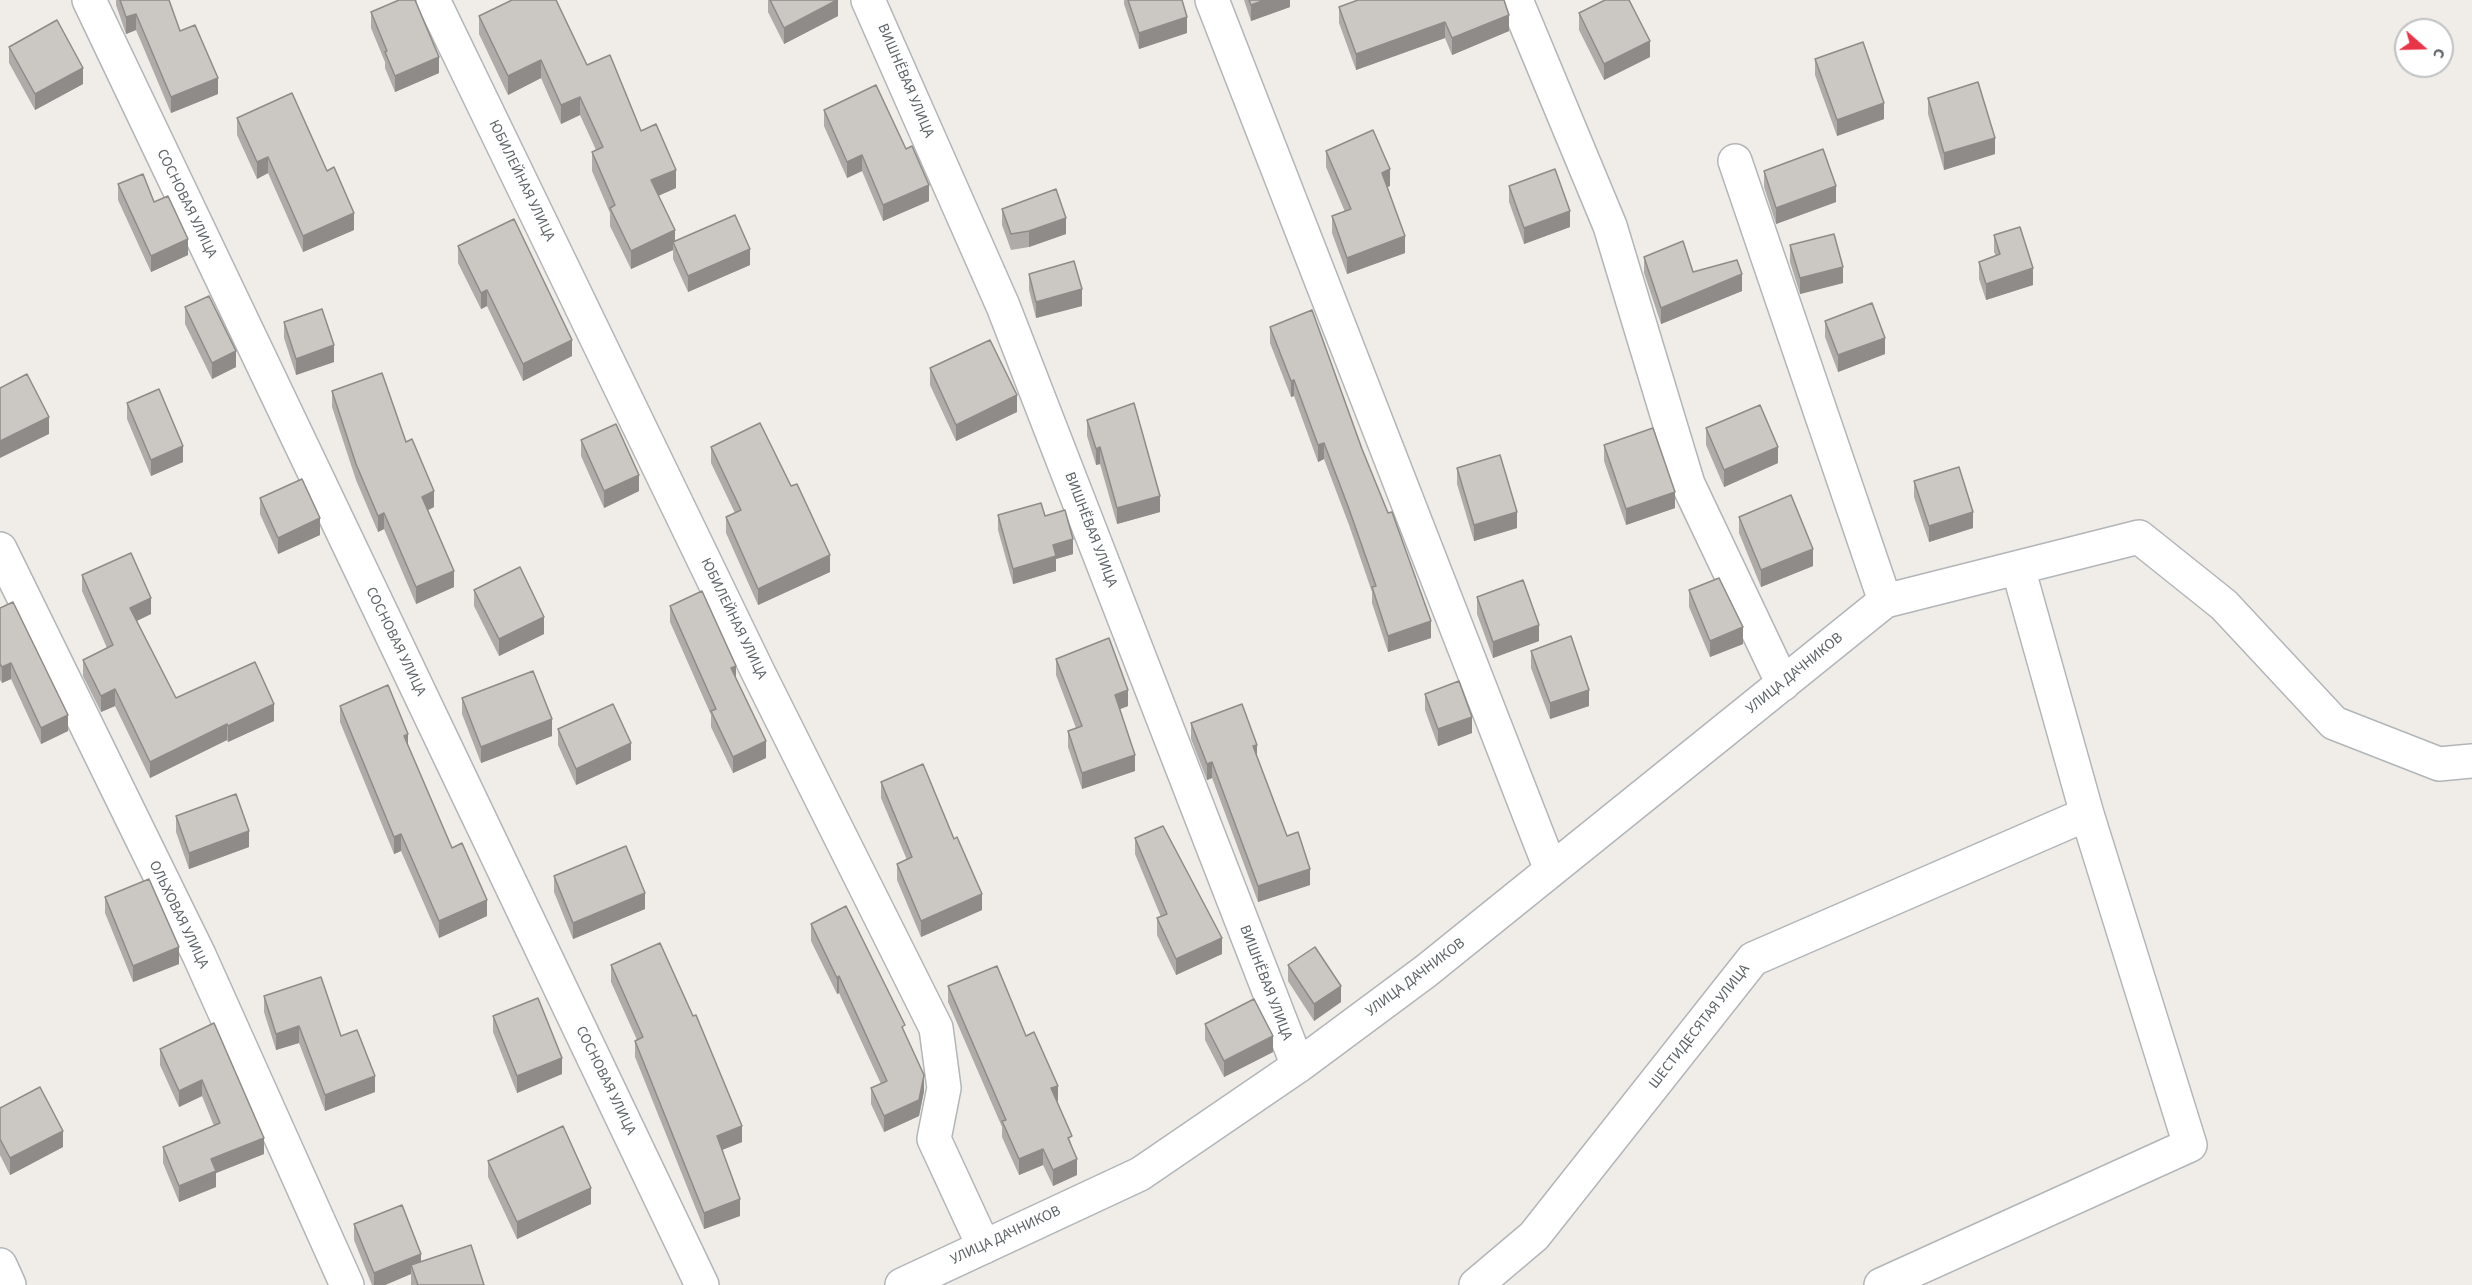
<!DOCTYPE html>
<meta charset="utf-8">
<style>
body{margin:0}
#map{position:relative;width:2472px;height:1285px;overflow:hidden;background:#f0ece7;font-family:"Source Sans 3",sans-serif}
canvas{display:block}
.north{position:absolute;left:2394px;top:18px;width:60px;height:60px;box-sizing:border-box;background:#fff;border:2px solid #bfc1c2;border-radius:50%;rotate:110deg;font-size:16px;font-weight:700;line-height:24px;text-align:center;color:#5e6467}
.north::after{content:'';display:block;margin:auto;width:21px;height:27px;background:#e93448;clip-path:polygon(50% 0,100% 100%,50% 72%,0 100%)}
</style>
<div id="map">
<canvas width="2472" height="1285"></canvas>
<div class="north">С</div>
</div>
<script>
const c = document.querySelector('canvas').getContext('2d');
c.lineJoin = 'round';
function trace(path, color, width, dash) {
  c.strokeStyle = color;
  c.lineWidth = width;
  c.lineCap = dash ? 'butt' : 'round';
  c.setLineDash(dash || []);
  c.stroke(path);
}
function paint(path, color) {
  c.fillStyle = color;
  c.fill(path, 'evenodd');
}
function write(font, color, halo, rows, align = 'center') {
  c.font = font + ' "Source Sans 3",sans-serif';
  c.lineWidth = 5;
  c.setLineDash([]);
  c.textBaseline = 'middle';
  c.strokeStyle = halo;
  c.fillStyle = color;
  for (const [text, x, y, turn = 0] of rows) {
    c.save();
    c.translate(x, y);
    c.rotate((+turn || 0) * Math.PI / 180);
    c.textAlign = isNaN(turn) ? turn : align;
    if (halo) c.strokeText(text, 0, 0);
    c.fillText(text, 0, 0);
    c.restore();
  }
}
const minor = new Path2D(`
 M89,0L702,1285
 M433,0L758,672L936,1028L944,1088L934,1139L984,1247
 M868,0L1003,306L1298,1066
 M1212,0L1551,870
 M1516,0L1610,226L1688,484L1783,684
 M1735,161L1885,601
 M0,549L199,955L347,1285
 M0,1265L9,1285
 M902,1285L1140,1174L1298,1066L1426,971L1885,601L2139,537L2224,605L2334,723L2439,764L2472,761
 M1476,1285L1534,1236L1753,959L2087,814
 M1881,1285L2190,1145L2087,814L2018,568`);
trace(minor, '#b2b6b9', 36);
trace(minor, '#fff', 33);
paint(new Path2D(`
 M116,0H169L180,31L218,94L171,113L136,30L126,34L116,5Z
 M768,0H838V16L784,44L768,12Z
 M1124,0H1182L1187,33L1139,49L1124,4Z
 M1244,0H1290V7L1251,21Z
 M1339,7L1509,31L1452,55L1445,38L1356,70L1339,23Z
 M371,12L439,73L395,92L385,68V62L371,28Z
 M1579,13L1650,57L1604,80L1579,30Z
 M479,16L587,65L641,131L676,188L658,196L675,242L750,265L688,292L673,259V250L631,269L610,226V213L592,171V152L596,150L580,115L561,124L541,78L508,95L479,34Z
 M9,47L83,84L35,110L9,63Z
 M1815,59L1884,119L1837,136L1815,75Z
 M1928,98L1995,154L1944,170L1928,114Z
 M824,110L929,201L883,221L862,171L847,178L824,126Z
 M237,118L354,230L303,252L268,173L257,179L237,135Z
 M1326,151L1390,186L1387,187L1405,253L1347,274L1332,233V216L1345,212L1326,167Z
 M1764,171L1836,202L1776,224L1764,187Z
 M118,184L154,202L188,255L151,272L118,200Z
 M1509,186L1570,227L1524,244L1509,202Z
 M1002,209L1066,234L1029,247L1011,250L1002,225Z
 M1994,235L2033,285L1986,300L1979,279V262L1996,256L1994,252Z
 M1790,245L1843,283L1800,294L1790,262Z
 M458,246L572,356L523,381L487,306L481,309L458,263Z
 M1644,257L1693,272L1742,291L1661,324L1644,273Z
 M1029,274L1082,306L1036,318L1029,290Z
 M185,307L236,367L212,379L185,324Z
 M1825,321L1885,354L1838,372L1825,337Z
 M284,322L334,362L296,375L284,338Z
 M1270,327L1431,638L1388,652L1372,603V592L1349,525L1324,459L1318,462L1294,396L1291,397L1270,343Z
 M930,368L1017,412L956,441L930,385Z
 M332,391L406,442L434,507L428,510L454,587L416,604L384,529L378,532L356,480L332,407Z
 M127,403L183,462L151,476L127,419Z
 M1087,420L1160,512L1117,524L1100,464L1096,465L1087,436Z
 M1706,428L1778,463L1724,487L1706,445Z
 M581,440L639,491L604,508L581,456Z
 M1604,445L1675,508L1626,525L1604,461Z
 M711,447L791,486L830,572L758,605L726,533V517L735,513L711,463Z
 M1457,468L1517,528L1474,541L1457,484Z
 M1914,481L1973,528L1929,542L1914,497Z
 M260,498L320,535L278,554L260,514Z
 M998,515L1045,516L1073,554L1056,559V571L1013,584L998,530Z
 M1739,517L1813,566L1761,587L1739,533Z
 M82,575L151,614L137,621L176,698L274,721L228,742L227,740L150,778L115,706L101,712L83,676V660L107,648L82,591Z
 M474,590L544,634L499,656L474,606Z
 M1689,590L1743,644L1710,657L1689,607Z
 M1477,597L1539,641L1493,658L1477,614Z
 M670,606L736,678L766,758L733,773L711,727V715L670,622Z
 M0,608L68,731L41,744L11,679L2,683L0,680Z
 M1531,651L1589,706L1550,719L1531,668Z
 M1056,659L1128,706L1120,709L1135,771L1082,789L1068,747V731L1076,728L1056,675Z
 M1425,694L1472,733L1438,746L1425,710Z
 M462,698L552,736L481,763L462,714Z
 M340,706L452,848L487,916L439,938L401,851L394,854L340,722Z
 M1191,723L1257,757L1287,836L1310,885L1258,902L1212,778L1207,780L1191,739Z
 M558,729L631,760L576,785L558,745Z
 M881,782L982,910L921,937L897,880V864L907,860L881,798Z
 M176,816L249,847L189,869L176,832Z
 M1135,838L1222,954L1176,975L1157,935V918L1161,917L1135,854Z
 M554,876L645,909L573,939L554,892Z
 M105,897L179,964L133,982L105,913Z
 M811,924L905,1034L924,1091L919,1116L884,1132L871,1104V1088L881,1084L839,993L837,994L811,941Z
 M611,965L693,1016L742,1142L722,1150L740,1216L704,1229L635,1057V1041L637,1040L611,982Z
 M1288,965L1341,1002L1314,1021L1288,981Z
 M948,986L1026,1036L1058,1101L1057,1102L1072,1146L1077,1175L1053,1186L1043,1165L1019,1175L1002,1137V1127L948,1002Z
 M264,996L341,1036L375,1092L325,1111L299,1043L276,1050L264,1012Z
 M493,1016L562,1074L517,1093L493,1032Z
 M214,1023L264,1154L216,1173V1187L179,1202L163,1163V1147L214,1126L202,1096L179,1107L160,1065V1049Z
 M1205,1024L1273,1052L1224,1077L1205,1040Z
 M0,1108L63,1147L10,1175L0,1155Z
 M488,1161L591,1204L517,1239L488,1177Z
 M354,1224L421,1262L484,1285H411V1274L385,1285H372L354,1240Z`), '#afaba8');
paint(new Path2D(`
 M837,0H838V16L784,44V28Z
 M1265,0H1290V7L1251,21V5Z
 M136,14V30L126,34V17Z
 M1509,15V31L1452,55V38Z
 M1187,17V33L1139,49V33Z
 M1445,22V38L1356,70V54Z
 M1650,41V57L1604,80V64Z
 M439,57V73L395,92V76Z
 M541,60V78L508,95V76Z
 M83,68V84L35,110V94Z
 M218,78V94L171,113V97Z
 M580,97V115L561,124V105Z
 M1884,103V119L1837,136V120Z
 M1995,138V154L1944,170V153Z
 M862,155V171L847,178V162Z
 M268,157V173L257,179V162Z
 M1390,169V186L1382,189V173Z
 M676,170V188L651,199V180Z
 M929,185V201L883,221V205Z
 M1836,186V202L1776,224V208Z
 M1570,211V227L1524,244V228Z
 M354,213V230L303,252V236Z
 M1066,218V234L1029,247V231Z
 M675,230V246L673,242V250L631,269V251Z
 M1405,236V253L1347,274V258Z
 M188,239V255L151,272V256Z
 M750,249V265L688,292V276Z
 M1843,267V283L1800,294V278Z
 M2033,268V285L1986,300V284Z
 M1742,274V291L1661,324V308Z
 M1082,289V306L1036,318V302Z
 M487,290V306L481,309V293Z
 M1885,338V354L1838,372V355Z
 M572,340V356L523,381V364Z
 M334,345V362L296,375V359Z
 M236,351V367L212,379V363Z
 M1294,380V396L1291,397V381Z
 M1017,395V412L956,441V425Z
 M49,417V434L0,458V441Z
 M1324,443V459L1318,462V445Z
 M183,446V462L151,476V460Z
 M1100,447V464L1096,465V449Z
 M1778,447V463L1724,487V470Z
 M639,475V491L604,508V491Z
 M434,491V507L422,513V497Z
 M1675,492V508L1626,525V509Z
 M1160,496V512L1117,524V508Z
 M1517,512V528L1474,541V525Z
 M1973,512V528L1929,542V526Z
 M384,513V529L378,532V516Z
 M320,518V535L278,554V538Z
 M1073,539V554L1056,559V571L1013,584V569L1053,545Z
 M1813,549V566L1761,587V570Z
 M830,555V572L758,605V589Z
 M454,571V587L416,604V587Z
 M151,598V614L130,624V608Z
 M544,617V634L499,656V639Z
 M1431,621V638L1388,652V636Z
 M1539,625V641L1493,658V642Z
 M1743,627V644L1710,657V641Z
 M11,663V679L2,683V667Z
 M736,666V682L731,668Z
 M115,689V706L101,712V696Z
 M1128,690V706L1115,711V695Z
 M1589,690V706L1550,719V703Z
 M274,704V721L228,742V726Z
 M68,715V731L41,744V728Z
 M1472,717V733L1438,746V729Z
 M552,719V736L481,763V747Z
 M227,724V740L150,778V762Z
 M408,734V750L404,736Z
 M766,741V758L733,773V757Z
 M631,743V760L576,785V769Z
 M1257,745V761L1253,746Z
 M1135,755V771L1082,789V773Z
 M1212,762V778L1207,780V764Z
 M249,831V847L189,869V853Z
 M401,834V851L394,854V837Z
 M1310,869V885L1258,902V886Z
 M645,893V909L573,939V923Z
 M982,894V910L921,937V921Z
 M487,900V916L439,938V921Z
 M1222,938V954L1176,975V959Z
 M179,947V964L133,982V966Z
 M839,976V993L837,994V978Z
 M1341,986V1002L1314,1021V1004Z
 M299,1026V1043L276,1050V1034Z
 M1273,1036V1052L1224,1077V1061Z
 M562,1058V1074L517,1093V1076Z
 M924,1075V1091L919,1116L884,1132V1116Z
 M375,1076V1092L325,1111V1095Z
 M202,1080V1096L179,1107V1091Z
 M1058,1086V1101L1051,1104V1088Z
 M742,1126V1142L717,1152V1136Z
 M63,1131V1147L10,1175V1158Z
 M264,1138V1154L216,1173V1187L179,1202V1186L211,1159Z
 M1043,1149V1165L1019,1175V1159Z
 M1077,1159V1175L1053,1186V1170Z
 M591,1188V1204L517,1239V1222Z
 M740,1199V1216L704,1229V1213Z
 M421,1254V1270L411,1265V1274L385,1285H374V1273Z`), '#8e8b88');
const building = new Path2D(`
 M120,0H169L180,31L195,25L218,78L171,97L136,14L126,17Z
 M399,0H415L439,57L395,76L385,52L387,51L371,12Z
 M512,0H556L587,65L610,55L641,131L656,124L676,170L651,180L675,230L631,251L610,208L615,205L592,152L603,147L580,97L561,105L541,60L508,76L479,16Z
 M770,0H837L784,28Z
 M1128,0H1182L1187,17L1139,33Z
 M1249,0H1265L1251,5Z
 M1358,0H1504L1509,15L1452,38L1445,22L1356,54L1339,7Z
 M1605,0H1629L1650,41L1604,64L1579,13Z
 M57,20L83,68L35,94L9,47Z
 M1863,42L1884,103L1837,120L1815,59Z
 M1978,82L1995,138L1944,153L1928,98Z
 M876,85L906,149L912,146L929,185L883,205L862,155L847,162L824,110Z
 M292,93L327,171L334,167L354,213L303,236L268,157L257,162L237,118Z
 M1373,130L1390,169L1382,173L1405,236L1347,258L1332,216L1351,209L1326,151Z
 M1823,149L1836,186L1776,208L1764,171Z
 M1555,169L1570,211L1524,228L1509,186Z
 M143,174L154,202L168,196L188,239L151,256L118,184Z
 M1056,189L1066,218L1029,231L1011,234L1002,209Z
 M735,215L750,249L688,276L673,242Z
 M514,219L572,340L523,364L487,290L481,293L458,246Z
 M2020,227L2033,268L1986,284L1979,262L2000,254L1994,235Z
 M1834,234L1843,267L1800,278L1790,245Z
 M1683,241L1693,272L1737,260L1742,274L1661,308L1644,257Z
 M1074,261L1082,289L1036,302L1029,274Z
 M209,296L236,351L212,363L185,307Z
 M1872,303L1885,338L1838,355L1825,321Z
 M322,309L334,345L296,359L284,322Z
 M1312,310L1362,449L1388,513L1392,512L1431,621L1388,636L1372,587L1376,586L1349,509L1324,443L1318,445L1294,380L1291,381L1270,327Z
 M990,340L1017,395L956,425L930,368Z
 M382,373L406,442L412,439L434,491L422,497L454,571L416,587L384,513L378,516L356,464L332,391Z
 M27,374L49,417L0,441V388Z
 M159,389L183,446L151,460L127,403Z
 M1134,403L1160,496L1117,508L1100,447L1096,449L1087,420Z
 M1760,405L1778,447L1724,470L1706,428Z
 M760,423L791,486L797,484L830,555L758,589L726,517L741,510L711,447Z
 M616,424L639,475L604,491L581,440Z
 M1653,428L1675,492L1626,509L1604,445Z
 M1500,455L1517,512L1474,525L1457,468Z
 M1959,467L1973,512L1929,526L1914,481Z
 M302,479L320,518L278,538L260,498Z
 M1791,495L1813,549L1761,570L1739,517Z
 M1041,503L1045,516L1065,510L1073,539L1053,545L1056,556L1013,569L998,515Z
 M131,553L151,598L130,608L176,698L255,662L274,704L228,726L227,724L150,762L115,689L101,696L83,660L113,645L82,575Z
 M520,567L544,617L499,639L474,590Z
 M1719,578L1743,627L1710,641L1689,590Z
 M1523,580L1539,625L1493,642L1477,597Z
 M702,591L736,666L731,668L766,741L733,757L711,711L716,709L670,606Z
 M13,602L68,715L41,728L11,663L2,667L0,664V608Z
 M1571,636L1589,690L1550,703L1531,651Z
 M1109,638L1128,690L1115,695L1135,755L1082,773L1068,731L1082,726L1056,659Z
 M533,671L552,719L481,747L462,698Z
 M1459,681L1472,717L1438,729L1425,694Z
 M388,685L408,734L404,736L452,848L462,843L487,900L439,921L401,834L394,837L340,706Z
 M613,704L631,743L576,769L558,729Z
 M1242,704L1257,745L1253,746L1287,836L1298,832L1310,869L1258,886L1212,762L1207,764L1191,723Z
 M923,764L954,839L957,837L982,894L921,921L897,864L912,857L881,782Z
 M236,794L249,831L189,853L176,816Z
 M1163,826L1222,938L1176,959L1157,918L1167,914L1135,838Z
 M626,846L645,893L573,923L554,876Z
 M149,879L179,947L133,966L105,897Z
 M846,906L905,1025L902,1027L924,1075L919,1100L884,1116L871,1088L887,1081L839,976L837,978L811,924Z
 M660,943L693,1016L696,1015L742,1126L717,1136L740,1199L704,1213L635,1041L643,1037L611,965Z
 M1315,947L1341,986L1314,1004L1288,965Z
 M997,966L1026,1036L1034,1032L1058,1086L1051,1088L1072,1136L1068,1138L1077,1159L1053,1170L1043,1149L1019,1159L1002,1121L1006,1120L948,986Z
 M321,977L341,1036L357,1030L375,1076L325,1095L299,1026L276,1034L264,996Z
 M538,998L562,1058L517,1076L493,1016Z
 M1254,999L1273,1036L1224,1061L1205,1024Z
 M214,1023L264,1138L211,1159L216,1171L179,1186L163,1147L220,1123L202,1080L179,1091L160,1049Z
 M40,1087L63,1131L10,1158L0,1139V1108Z
 M563,1126L591,1188L517,1222L488,1161Z
 M402,1205L421,1254L374,1273L354,1224Z
 M471,1245L484,1285H418L411,1265Z`);
paint(building, '#cbc7c3');
trace(building, '#8e8b88', 1.5);
write('15px', '#5e6467', '#fff', [
 ["ВИШНЁВАЯ УЛИЦА",905,81,67],
 ["ЮБИЛЕЙНАЯ УЛИЦА",521,181,64],
 ["СОСНОВАЯ УЛИЦА",186,204,64],
 ["ВИШНЁВАЯ УЛИЦА",1090,530,69],
 ["ЮБИЛЕЙНАЯ УЛИЦА",733,619,64],
 ["СОСНОВАЯ УЛИЦА",395,642,64],
 ["УЛИЦА ДАЧНИКОВ",1795,674,-39],
 ["ОЛЬХОВАЯ УЛИЦА",178,915,64],
 ["УЛИЦА ДАЧНИКОВ",1416,978,-37],
 ["ВИШНЁВАЯ УЛИЦА",1265,983,69],
 ["ШЕСТИДЕСЯТАЯ УЛИЦА",1700,1027,-52],
 ["СОСНОВАЯ УЛИЦА",605,1081,64],
 ["УЛИЦА ДАЧНИКОВ",1006,1236,-25]
]);
</script>
